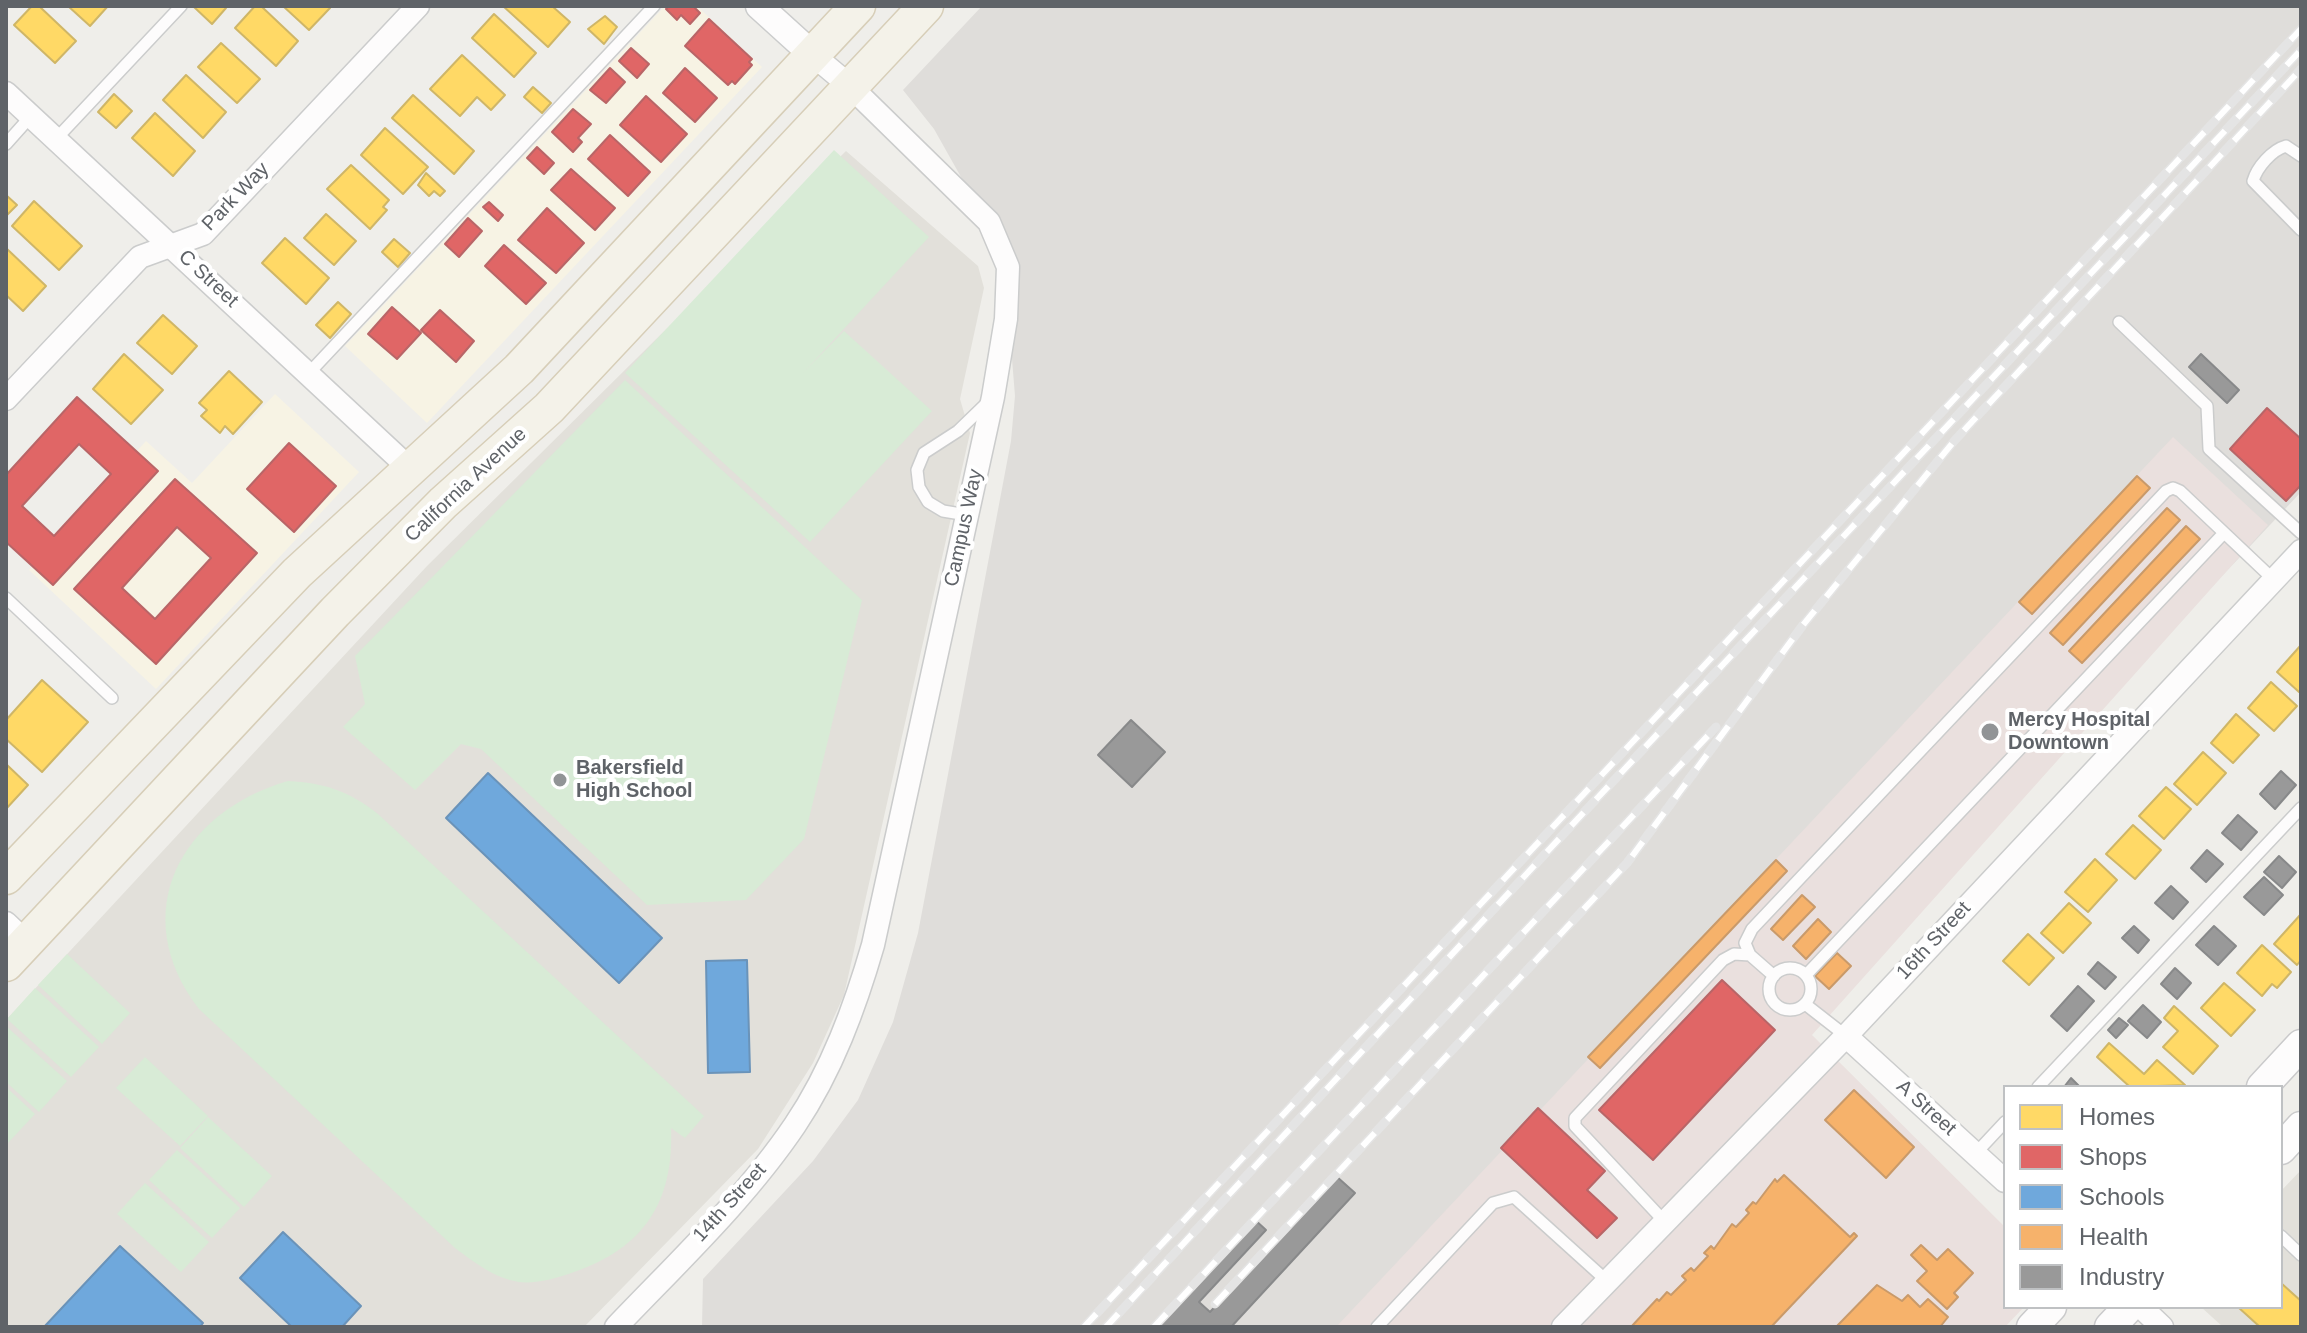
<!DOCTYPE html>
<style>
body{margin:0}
#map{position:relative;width:2307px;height:1333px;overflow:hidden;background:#efeeea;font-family:Arial,sans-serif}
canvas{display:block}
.frame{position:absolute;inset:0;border:8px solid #5f6368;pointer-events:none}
.legend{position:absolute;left:2003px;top:1085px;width:280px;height:224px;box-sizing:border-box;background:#fff;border:2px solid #bfc1c3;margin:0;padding:10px 14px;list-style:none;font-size:24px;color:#5f6368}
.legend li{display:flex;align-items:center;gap:16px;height:40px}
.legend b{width:40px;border:2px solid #bfc1c3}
</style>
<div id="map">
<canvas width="2307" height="1333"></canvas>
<div class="frame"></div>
<ul class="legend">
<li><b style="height:22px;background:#ffd966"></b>Homes</li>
<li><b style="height:22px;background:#e06666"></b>Shops</li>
<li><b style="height:22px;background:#6fa8dc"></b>Schools</li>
<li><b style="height:22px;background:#f6b26b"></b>Health</li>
<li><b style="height:22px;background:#999"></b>Industry</li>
</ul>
</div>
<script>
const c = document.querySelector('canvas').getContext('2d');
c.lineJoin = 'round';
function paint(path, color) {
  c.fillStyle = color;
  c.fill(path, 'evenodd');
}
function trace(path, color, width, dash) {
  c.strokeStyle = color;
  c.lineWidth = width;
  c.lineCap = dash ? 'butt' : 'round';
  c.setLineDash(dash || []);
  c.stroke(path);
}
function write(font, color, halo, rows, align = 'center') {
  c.font = font + ' Arial,sans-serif';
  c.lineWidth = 8;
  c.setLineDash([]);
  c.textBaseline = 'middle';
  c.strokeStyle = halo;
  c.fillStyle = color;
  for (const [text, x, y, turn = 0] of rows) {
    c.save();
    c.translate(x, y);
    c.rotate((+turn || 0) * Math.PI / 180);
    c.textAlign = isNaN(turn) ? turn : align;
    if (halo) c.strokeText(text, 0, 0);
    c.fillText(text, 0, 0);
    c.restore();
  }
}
paint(new Path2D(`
 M665,6H697L762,67L427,423L345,346Z
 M275,394L359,472L156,689L29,570L146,441L192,483Z`), '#f7f3e4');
paint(new Path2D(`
 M982,6H2301V492L1516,1327H702L703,1279L813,1161L858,1100L893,1022L918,933L1011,441L1015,396L1007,297L979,209L934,129L903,90Z`), '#dfddda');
paint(new Path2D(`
 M846,151L978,266L984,288L960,399L970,433L844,995L813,1063L758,1149L584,1327H6V1020L427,566Z
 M2301,1170V1327H2223L2201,1307H2281V1191Z`), '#e2e0da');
paint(new Path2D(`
 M2173,437L2268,525L1812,1035L2005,1227V1307H2024L2005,1327H1336Z`), '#eae0de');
paint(new Path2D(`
 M834,150L929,237L803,373L844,331L932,411L810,542L625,373Z
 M625,380L862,600L804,839L746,900L647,905L481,749L461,744L415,790L343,727L365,704L355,656Z
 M288,781C325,783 349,791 378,814L704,1116L685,1138L671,1128C674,1202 644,1248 574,1272C558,1278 536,1284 519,1282C494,1278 474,1262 455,1248L199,1009C126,914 180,812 288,781Z
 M67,954L130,1013L102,1044L38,985Z
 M35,988L99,1047L71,1077L7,1019Z
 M6,1026L67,1081L39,1112L6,1082Z
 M145,1057L208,1116L180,1146L116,1088Z
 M6,1087L35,1114L7,1144H6Z
 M208,1117L272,1176L244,1207L180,1148Z
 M177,1150L240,1208L212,1238L149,1180Z
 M145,1183L209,1242L181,1272L117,1214Z`), '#d8ebd6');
const homes = new Path2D(`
 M32,6H39L76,41L55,63L14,25Z
 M68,6H108L90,26Z
 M223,6L226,8L212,24L194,7Z
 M255,6H261L298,41L276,66L235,28Z
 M283,6H328L330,8L309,30Z
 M503,6H552L570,22L548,47Z
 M494,14L536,53L514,77L472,38Z
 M605,16L617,27L604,44L588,29Z
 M221,43L260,79L237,103L198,67Z
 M462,55L505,95L491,110L477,97L460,116L430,89Z
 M186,75L226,112L203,138L163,100Z
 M533,87L551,103L542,113L524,97Z
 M114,94L132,111L116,128L98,112Z
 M413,95L474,151L454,174L392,118Z
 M155,113L195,151L173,176L132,138Z
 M385,128L428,167L403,194L361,155Z
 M351,165L389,200L383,207L387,210L370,229L327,189Z
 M426,173L445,191L440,196L434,191L429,196L418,185Z
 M6,195L17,205L6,216Z
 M34,201L82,246L59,270L12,226Z
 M326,214L356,241L334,265L304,238Z
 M285,238L329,278L306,304L262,263Z
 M394,239L410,253L398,267L382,252Z
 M6,248L46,286L23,311L6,295Z
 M338,302L351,314L330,338L316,325Z
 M163,315L197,346L172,374L137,343Z
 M124,354L163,390L131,424L93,389Z
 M229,371L262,402L233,434L225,426L220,433L201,416L207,410L199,403Z
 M2301,645V690L2299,692L2277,672Z
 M42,680L88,722L42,772L6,739V720Z
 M2271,682L2297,706L2274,731L2248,708Z
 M2236,714L2259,735L2233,763L2211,743Z
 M2203,752L2226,773L2197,805L2174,784Z
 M6,764L28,785L6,809Z
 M2166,787L2191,809L2164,839L2139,816Z
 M2133,825L2161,850L2135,879L2106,854Z
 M2095,859L2117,880L2088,912L2065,892Z
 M2069,903L2091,923L2063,953L2041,933Z
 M2301,914V960L2297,965L2274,944Z
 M2028,934L2054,958L2029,985L2003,961Z
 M2262,945L2291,972L2277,988L2272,984L2262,996L2237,973Z
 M2224,983L2255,1010L2231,1036L2201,1008Z
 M2174,1006L2218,1046L2193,1074L2163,1047L2178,1031L2164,1018Z
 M2109,1043L2144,1074L2157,1060L2185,1085L2130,1087L2097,1057Z
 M2281,1283L2301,1301V1327H2260L2238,1307H2281Z`);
paint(homes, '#ffd966');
trace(homes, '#cfb667', 2);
const shops = new Path2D(`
 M669,6H693L700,13L690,24L681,15L677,20L666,9Z
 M709,19L752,59L749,62L752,65L735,84L732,81L728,85L685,46Z
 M631,48L649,64L637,78L619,61Z
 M610,68L625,82L606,103L590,90Z
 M685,68L717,98L695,122L663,93Z
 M646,96L687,134L661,162L620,125Z
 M573,109L591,124L578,138L582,142L573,152L552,132Z
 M610,135L650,172L628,196L588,159Z
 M537,147L554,163L544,174L527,158Z
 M571,169L615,208L595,230L551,190Z
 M489,202L503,215L498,221L483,207Z
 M547,208L584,243L556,273L518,240Z
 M468,218L482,231L459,257L445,244Z
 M504,245L546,283L526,304L485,266Z
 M392,307L421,333L397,359L368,334Z
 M440,310L474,341L456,362L421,330Z
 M77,397L158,471L53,585L6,542V475ZM79,444L111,474L54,536L22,506Z
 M2267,408L2301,439V485L2286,501L2230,449Z
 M289,443L336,486L294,532L247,489Z
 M175,479L257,553L156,664L74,589ZM177,527L211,558L155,619L122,588Z
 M1722,980L1775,1030L1653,1160L1599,1110Z
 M1538,1108L1605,1171L1587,1190L1617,1218L1597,1238L1501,1148Z`);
paint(shops, '#e06666');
trace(shops, '#b96567', 2);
const schools = new Path2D(`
 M488,773L662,938L619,983L446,818Z
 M747,960L750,1072L708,1073L706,961Z
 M283,1232L361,1306L342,1327H292L240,1278Z
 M120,1246L203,1323L200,1327H44Z`);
paint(schools, '#6fa8dc');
trace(schools, '#6a93b9', 2);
const health = new Path2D(`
 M2137,476L2150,488L2032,614L2019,602Z
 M2167,508L2180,520L2063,645L2050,633Z
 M2186,526L2200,539L2082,663L2069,651Z
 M1776,860L1787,871L1600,1068L1588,1057Z
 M1802,895L1815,907L1783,940L1771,929Z
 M1818,919L1831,932L1806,959L1793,946Z
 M1837,953L1851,966L1829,989L1815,976Z
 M1854,1090L1914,1147L1886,1178L1825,1120Z
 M1784,1175L1850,1237L1854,1233L1857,1236L1771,1327H1631L1657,1299L1659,1301L1667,1292L1671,1295L1686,1280L1682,1276L1691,1268L1694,1271L1708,1256L1704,1253L1711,1246L1714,1249L1732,1224L1736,1227L1749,1213L1746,1210L1753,1202L1756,1204L1775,1179L1777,1182Z
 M1921,1245L1937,1260L1948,1249L1973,1273L1954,1293L1958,1297L1947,1309L1917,1281L1927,1271L1911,1255Z
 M1877,1285L1902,1301L1908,1295L1920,1307L1928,1299L1948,1317L1940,1327H1836Z`);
paint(health, '#f6b26b');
trace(health, '#c99a6a', 2);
const industry = new Path2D(`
 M2201,354L2239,390L2227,403L2189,367Z
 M1131,720L1165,752L1132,787L1098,755Z
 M2281,771L2296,785L2275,809L2260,794Z
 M2238,815L2257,832L2241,850L2222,833Z
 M2207,850L2223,864L2206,882L2191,868Z
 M2279,856L2296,872L2282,888L2264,872Z
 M2264,877L2283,895L2264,915L2244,897Z
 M2171,886L2188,902L2173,919L2155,903Z
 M2134,926L2149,940L2138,953L2122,938Z
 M2214,926L2236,946L2218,965L2196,945Z
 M2098,962L2116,977L2105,989L2088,974Z
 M2175,968L2191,983L2177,999L2161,984Z
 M2078,986L2094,1001L2067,1031L2051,1016Z
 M2143,1005L2161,1022L2147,1038L2128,1021Z
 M2119,1018L2128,1025L2116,1038L2108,1030Z
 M2071,1078L2080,1087H2064Z
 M1336,1176L1355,1193L1231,1327H1154L1254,1219L1266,1230L1199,1302L1210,1312Z`);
paint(industry, '#999');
trace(industry, '#88898a', 2);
const service = new Path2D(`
 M56,139L181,6
 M6,144L31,116
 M2301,156L2286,146C2272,150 2257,167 2253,181L2301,230
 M2119,322L2207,406L2209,449L2301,533
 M309,373L654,6
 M967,515L943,511L928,502L919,487L917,470L924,453L958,431L989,401
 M6,598L112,698
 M1769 989a21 21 0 1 1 42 0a21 21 0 1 1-42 0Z
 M1806,975L2224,533
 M1774,976L1750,955L1745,943L1752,929L2166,491L2173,488L2180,491L2274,580
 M1805,1004L1846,1036
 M2038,1087L2301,808
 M1976,1153L2005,1122
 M1664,1221L1575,1126V1118L1723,960L1734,954L1750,955
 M2281,1236L2301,1255
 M1377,1327L1493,1203L1514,1197L1607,1281`);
const minor = new Path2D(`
 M6,93L408,467
 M6,399L140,257L203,234L418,6
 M6,923L26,942
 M1846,1036L2005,1181
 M2141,1307L2162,1327
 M616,1327C678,1262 745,1199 795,1125C832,1070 855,1007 873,945L993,397L1006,319L1008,267L989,222L850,86L813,55
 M1563,1327L1846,1036L2301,551`);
const tertiary = new Path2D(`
 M759,6L813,55`);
const secondary = new Path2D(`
 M2262,1087L2301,1045
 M2281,1149L2301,1127
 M2032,1327L2051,1307
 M2110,1327L2129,1307`);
const primary = new Path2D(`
 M6,877L297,573L519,369L858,6
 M6,964L335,612L443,503L549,408L926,6`);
trace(service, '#cbcccc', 14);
trace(minor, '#cbcccc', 25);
trace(tertiary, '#cbcccc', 29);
trace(secondary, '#cacacb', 33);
trace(primary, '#d7ceb8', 37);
trace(service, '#fdfcfc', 11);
trace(minor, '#fdfcfc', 22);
trace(tertiary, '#fdfcfc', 26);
trace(secondary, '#fdfcfc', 30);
trace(primary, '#f4f2e9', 34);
const rail = new Path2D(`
 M1215,1304L1627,863L1803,625L1955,440L2301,69
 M1084,1327L2301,29
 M1106,1327L1571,826L2301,50
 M1154,1327L1716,727`);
trace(rail, '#e4e4e4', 9);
trace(rail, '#fff', 6, [18]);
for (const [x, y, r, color] of [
 [1990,732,10,"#919496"],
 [560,780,8,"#919496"]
]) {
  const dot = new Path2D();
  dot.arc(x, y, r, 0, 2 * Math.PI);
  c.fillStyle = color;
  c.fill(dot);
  trace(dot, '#fff', 3);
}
write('20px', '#5f6368', '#fff', [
 ["Park Way",236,197,-46],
 ["C Street",208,279,43],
 ["California Avenue",466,485,-43],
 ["Campus Way",964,528,-78],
 ["16th Street",1934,941,-47],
 ["A Street",1926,1108,42],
 ["14th Street",730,1203,-48]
]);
write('bold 20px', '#5f6368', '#fff', [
 ["Mercy Hospital",2008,720],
 ["Downtown",2008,743],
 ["Bakersfield",576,768],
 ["High School",576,791]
], 'left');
</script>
